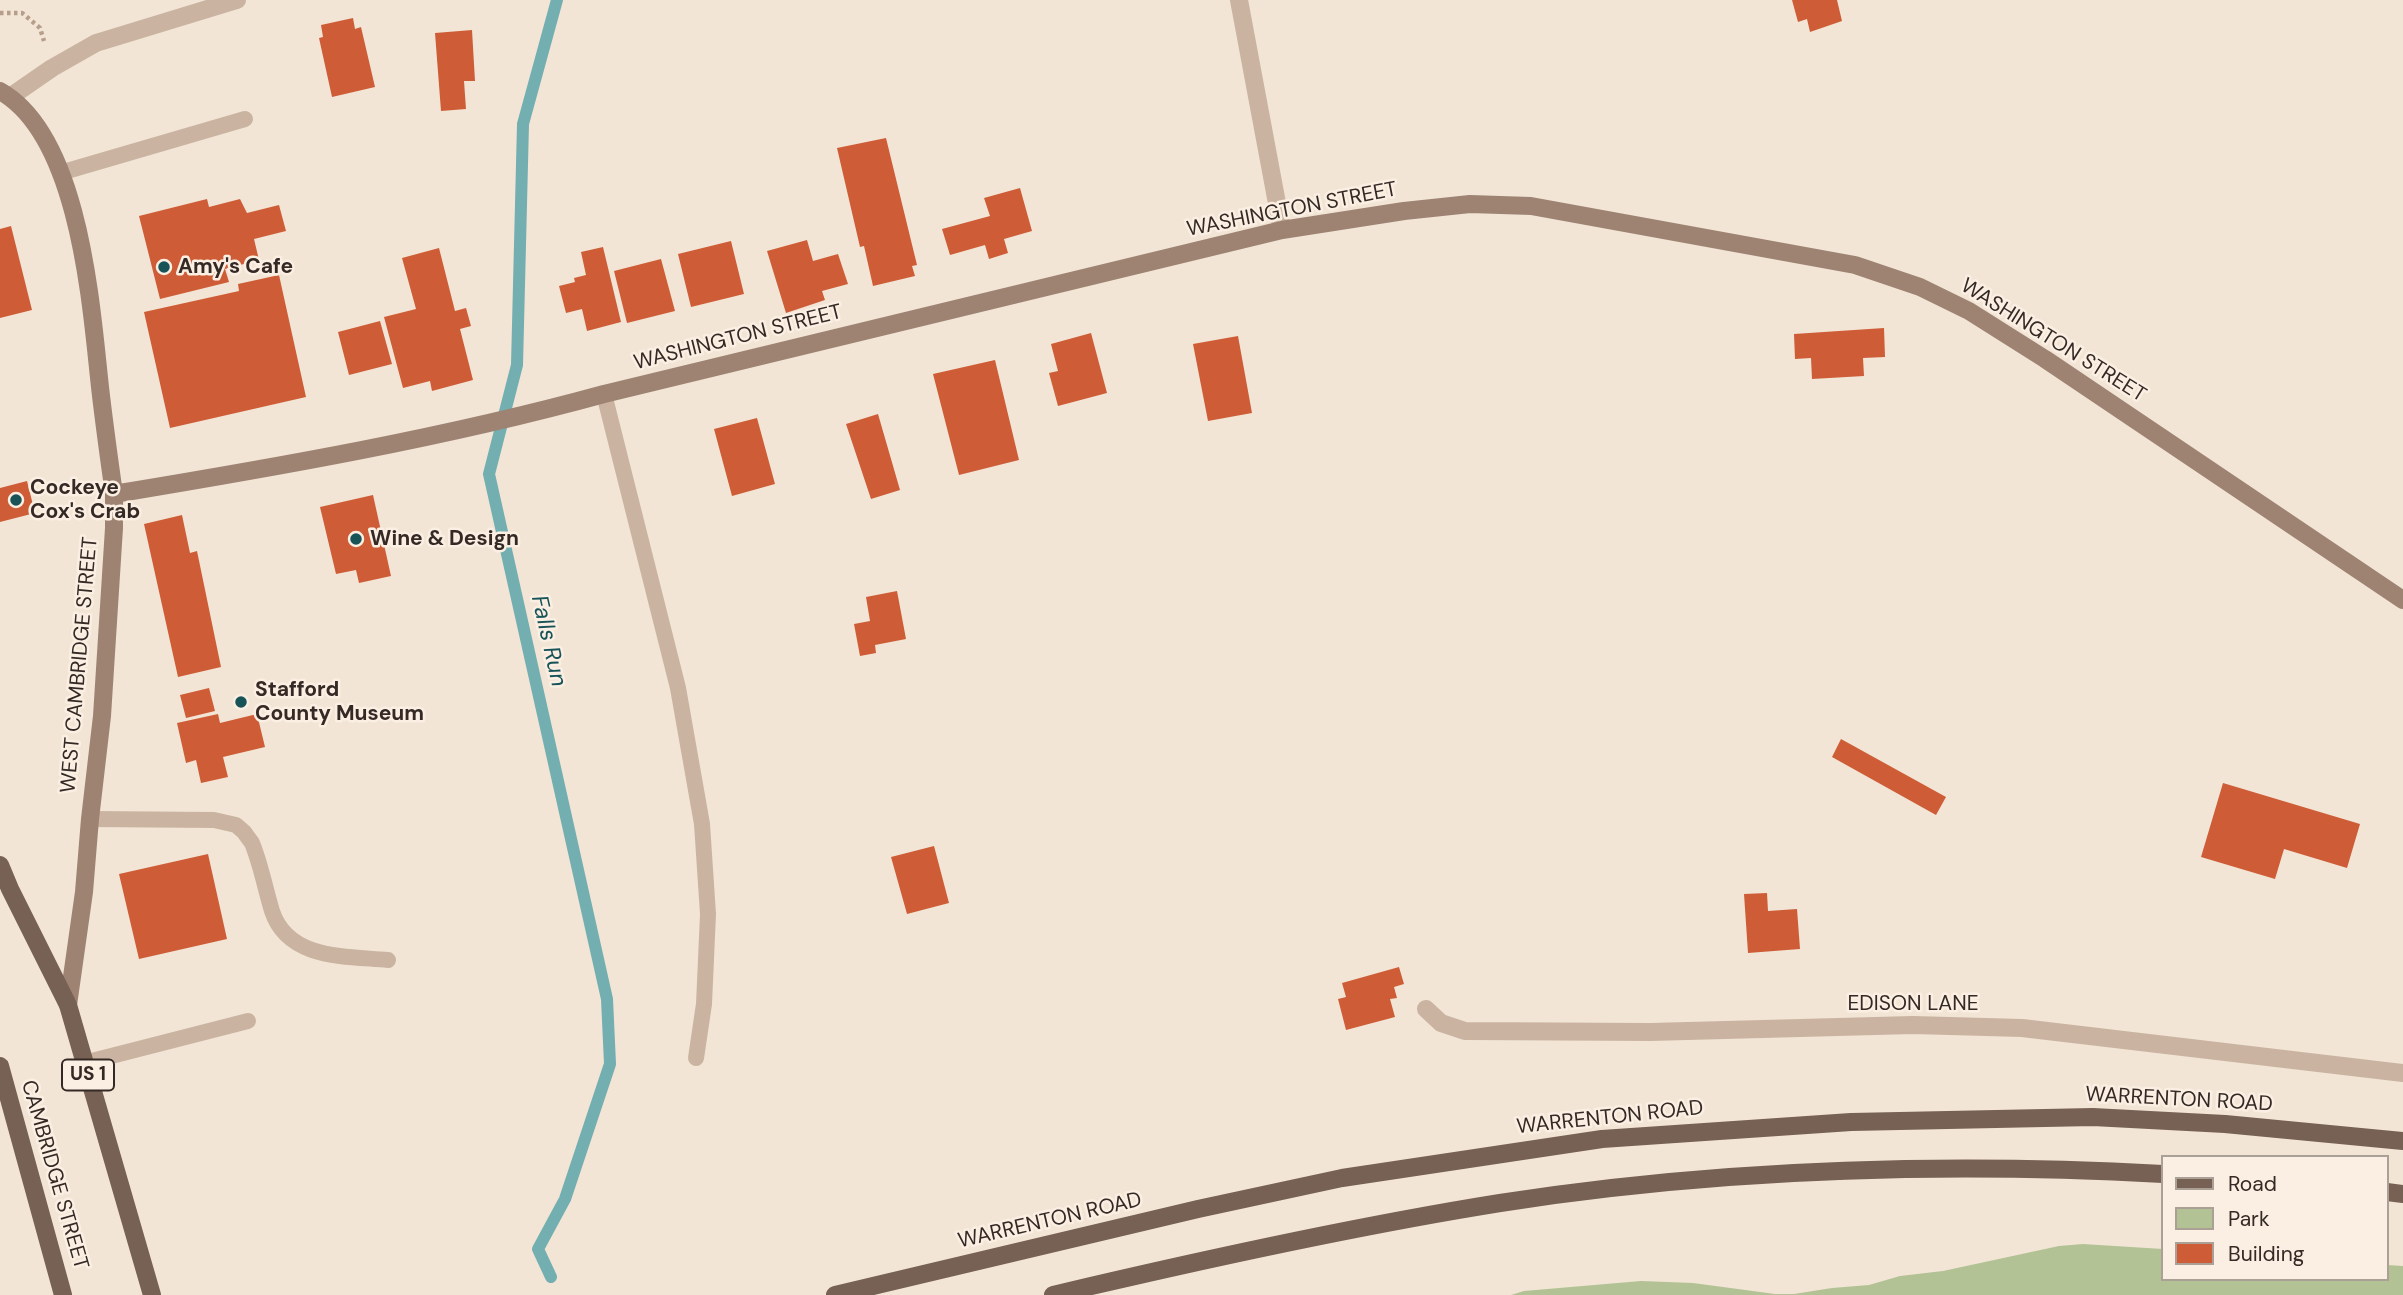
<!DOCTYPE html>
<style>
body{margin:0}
#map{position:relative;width:2403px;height:1295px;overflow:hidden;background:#f2e5d5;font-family:"DM Sans",sans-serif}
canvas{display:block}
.legend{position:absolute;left:2161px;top:1155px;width:228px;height:126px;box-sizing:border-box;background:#faefe2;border:2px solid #aba096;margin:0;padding:9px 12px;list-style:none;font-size:21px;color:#342924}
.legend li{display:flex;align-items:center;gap:14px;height:35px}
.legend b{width:35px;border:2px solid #aba096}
</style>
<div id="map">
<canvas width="2403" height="1295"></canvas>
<ul class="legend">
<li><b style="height:9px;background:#776054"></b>Road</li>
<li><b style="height:19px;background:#b2c295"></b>Park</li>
<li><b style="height:19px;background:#ce5d37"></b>Building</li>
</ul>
</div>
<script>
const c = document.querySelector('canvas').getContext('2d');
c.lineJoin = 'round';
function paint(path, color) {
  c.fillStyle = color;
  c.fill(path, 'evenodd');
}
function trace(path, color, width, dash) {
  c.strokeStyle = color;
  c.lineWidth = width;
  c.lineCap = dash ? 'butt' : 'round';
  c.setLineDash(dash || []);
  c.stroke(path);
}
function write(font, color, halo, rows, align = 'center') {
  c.font = font + ' "DM Sans",sans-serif';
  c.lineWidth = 5;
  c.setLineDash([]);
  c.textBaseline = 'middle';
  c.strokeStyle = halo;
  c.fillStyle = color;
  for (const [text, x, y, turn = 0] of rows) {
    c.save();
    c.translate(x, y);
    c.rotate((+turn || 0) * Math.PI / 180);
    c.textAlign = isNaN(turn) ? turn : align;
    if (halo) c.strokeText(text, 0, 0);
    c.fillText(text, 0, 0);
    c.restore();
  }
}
paint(new Path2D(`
 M2083,1244L2163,1249V1279H2387V1265L2403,1266V1295H1511L1524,1291L1641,1281L1693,1283L1775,1294H1794L1832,1288L1869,1285L1900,1276L1943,1271L2059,1246Z`), '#b2c295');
trace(new Path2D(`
 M551,1277L538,1249L565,1199L610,1064L607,999L489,474L517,365L523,124L557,0`), '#73aeb1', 12);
paint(new Path2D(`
 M1792,0H1837L1842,21L1810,32L1807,19L1798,22Z
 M353,18L355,29L361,27L375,87L332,97L319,38L323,37L321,25Z
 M472,30L475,81H464L466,109L441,111L435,33Z
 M886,138L917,265L912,266L915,276L873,286L864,246L860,247L837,148Z
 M1020,188L1032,231L1004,239L1008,253L989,259L985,245L950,255L942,229L990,216L984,198Z
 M207,199L209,207L240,199L247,213L279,205L286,231L254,239L259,260L225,269L229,282L160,299L139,216Z
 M11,226L32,310L0,318V229Z
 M807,240L813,261L838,254L848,284L822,291L825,300L786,313L767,251Z
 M731,241L744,294L691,307L678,254Z
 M603,247L621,322L587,331L582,309L566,313L559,286L575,282L574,278L586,275L581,252Z
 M439,248L455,311L466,308L471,326L460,329L473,380L432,391L430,381L403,388L384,317L416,309L402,258Z
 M661,259L675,311L627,323L614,271Z
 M279,275L306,397L170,428L144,312L239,291L238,284Z
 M380,321L392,364L349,375L338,332Z
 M1884,328L1885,357L1863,358L1864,376L1812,379L1811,358L1795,359L1794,334Z
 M1091,333L1107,393L1058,406L1049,373L1058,371L1051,344Z
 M1238,336L1252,413L1208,421L1193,344Z
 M995,360L1019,460L959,475L933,374Z
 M878,414L900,490L871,499L846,424Z
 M757,418L775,484L732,496L714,429Z
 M27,481L35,513L0,522V488Z
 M373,495L391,576L359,583L356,570L336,574L320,507Z
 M182,515L190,553L197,551L221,667L178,677L144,524Z
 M897,591L906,639L875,645L876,653L860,656L854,624L870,621L866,597Z
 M209,688L215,711L186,718L180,695Z
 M218,714L220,723L257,714L265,747L223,757L228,777L201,783L196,760L186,763L177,723Z
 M1841,739L1946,797L1936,815L1832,757Z
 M2223,783L2360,824L2347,868L2284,849L2275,879L2201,857Z
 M934,846L949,903L907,914L891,857Z
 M208,854L227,939L139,959L119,874Z
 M1767,893L1768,911L1797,909L1800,949L1748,953L1744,894Z
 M1399,967L1404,984L1394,987L1397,998L1390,999L1395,1017L1346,1030L1338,999L1346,997L1342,983Z`), '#ce5d37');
trace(new Path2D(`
 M0,13H22L40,28L44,41`), '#b69e8b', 4.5, [3.5, 3.5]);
trace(new Path2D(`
 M60,173L245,119
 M604,394L678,688L702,824L708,914L704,1004L696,1058
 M90,819L214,820L236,825L244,832L252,843C261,865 265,888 272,911C288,960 346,956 388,960
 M84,1063L248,1021`), '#cab4a1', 16);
trace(new Path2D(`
 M1239,0L1282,230
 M10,97L52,68L96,43L237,0
 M1426,1009L1441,1023L1465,1031L1650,1032L1913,1025L2022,1028L2403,1073`), '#cab4a1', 18);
trace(new Path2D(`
 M0,91C80,136 91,305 100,387C104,423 109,458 114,494V528L102,716L90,819L84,892L68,1005
 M114,494C277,467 444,438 604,394L1282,230L1404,211L1470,204L1531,206L1855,265L1920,287L1969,311L2045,359L2403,600`), '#9e8373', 18);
trace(new Path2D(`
 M0,865L10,889L68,1005L152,1295
 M0,1066L63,1295
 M2387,1192L2403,1194
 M835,1295L1198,1209L1342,1178L1602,1139L1851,1122L2093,1117L2225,1124L2403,1141
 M1053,1295C1201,1260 1350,1227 1500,1203C1719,1169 1942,1162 2163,1174`), '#776054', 18);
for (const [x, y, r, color] of [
 [164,267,7,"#185358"],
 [16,500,7,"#185358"],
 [356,539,7,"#185358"],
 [241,702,7,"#185358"]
]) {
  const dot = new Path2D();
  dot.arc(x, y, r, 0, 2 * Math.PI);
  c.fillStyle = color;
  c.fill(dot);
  trace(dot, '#faefe2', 2.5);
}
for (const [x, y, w] of [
 [88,1075,52]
]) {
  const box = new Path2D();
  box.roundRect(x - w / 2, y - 15.5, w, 31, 5);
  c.fillStyle = '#faefe2';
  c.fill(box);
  trace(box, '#342924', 2);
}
write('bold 19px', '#342924', null, [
 ["US 1",88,1075]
]);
write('21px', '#342924', '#faefe2', [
 ["WASHINGTON STREET",1292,210,-11],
 ["WASHINGTON STREET",738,338,-14],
 ["WASHINGTON STREET",2053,341,32],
 ["WEST CAMBRIDGE STREET",80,665,-85],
 ["EDISON LANE",1913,1004],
 ["WARRENTON ROAD",2179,1100,3],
 ["WARRENTON ROAD",1610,1118,-6],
 ["CAMBRIDGE STREET",54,1175,74],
 ["WARRENTON ROAD",1050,1221,-13]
]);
write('bold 21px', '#342924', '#faefe2', [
 ["Amy's Cafe",178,267],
 ["Cockeye",30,488],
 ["Cox's Crab",30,512],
 ["Wine & Design",370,539],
 ["Stafford",255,690],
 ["County Museum",255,714]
], 'left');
write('italic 23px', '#185358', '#faefe2', [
 ["Falls Run",548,641,77]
]);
</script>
